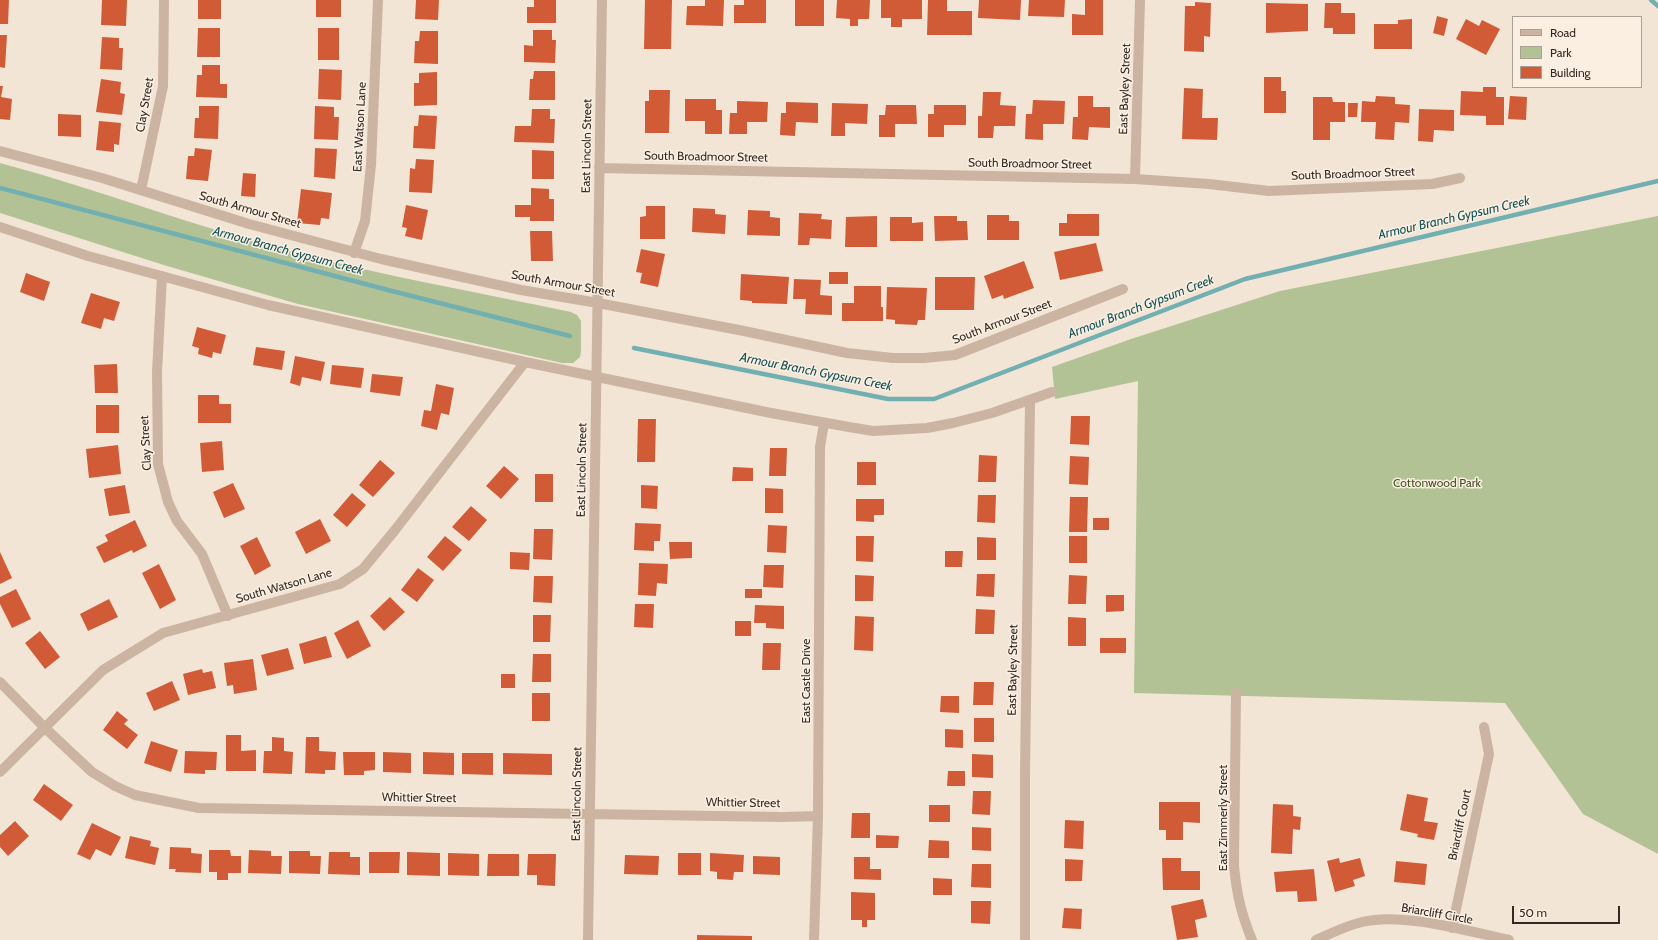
<!DOCTYPE html>
<style>
body{margin:0}
#map{position:relative;width:1658px;height:940px;overflow:hidden;background:#f2e5d5;font-family:Cabin,sans-serif}
canvas{display:block}
.legend{position:absolute;left:1512px;top:16px;width:130px;height:72px;box-sizing:border-box;background:#faefe1;border:1px solid #aba095;margin:0;padding:5px 7px;list-style:none;font-size:12px;color:#342924}
.legend li{display:flex;align-items:center;gap:8px;height:20px}
.legend b{width:20px;border:1px solid #aba095}
.scale{position:absolute;left:1512px;top:906px;width:108px;height:18px;box-sizing:border-box;border:2px solid #342924;border-top:0;padding-left:5px;font-size:12px;line-height:14px;white-space:nowrap;color:#342924;-webkit-text-stroke:3px #faefe1;paint-order:stroke}
</style>
<div id="map">
<canvas width="1658" height="940"></canvas>
<ul class="legend">
<li><b style="height:5px;background:#cbb4a1"></b>Road</li>
<li><b style="height:11px;background:#b3c294"></b>Park</li>
<li><b style="height:11px;background:#d05b36"></b>Building</li>
</ul>
<div class="scale">50 m</div>
</div>
<script>
const c = document.querySelector('canvas').getContext('2d');
c.lineJoin = 'round';
function paint(path, color) {
  c.fillStyle = color;
  c.fill(path, 'evenodd');
}
function trace(path, color, width, dash) {
  c.strokeStyle = color;
  c.lineWidth = width;
  c.lineCap = dash ? 'butt' : 'round';
  c.setLineDash(dash || []);
  c.stroke(path);
}
function write(font, color, halo, rows, align = 'center') {
  c.font = font + ' Cabin,sans-serif';
  c.lineWidth = 3;
  c.setLineDash([]);
  c.textBaseline = 'middle';
  c.strokeStyle = halo;
  c.fillStyle = color;
  for (const [text, x, y, turn = 0] of rows) {
    c.save();
    c.translate(x, y);
    c.rotate((+turn || 0) * Math.PI / 180);
    c.textAlign = isNaN(turn) ? turn : align;
    if (halo) c.strokeText(text, 0, 0);
    c.fillText(text, 0, 0);
    c.restore();
  }
}
paint(new Path2D(`
 M0,163C101,190 198,228 300,254C390,277 481,293 571,312L577,315L581,321V351L580,357L573,363H562L298,304L167,266L0,213Z
 M1658,216V854L1583,814L1505,703L1134,693L1138,381L1055,399L1052,367L1131,339L1280,291Z`), '#b3c294');
trace(new Path2D(`
 M1651,0L1658,6
 M0,188L388,290L570,336
 M634,348L888,399H934L1245,279L1658,181`), '#72afb1', 4.5);
paint(new Path2D(`
 M0,0H9L8,24H0Z
 M102,0H127L126,26L101,25Z
 M198,0H221V19H198Z
 M316,0H341V17H316Z
 M416,0H439L438,20L415,19Z
 M534,0H556V23H527V7H534Z
 M645,0H672L671,49H644Z
 M705,0H724L723,26L686,25L687,6H705Z
 M744,0H766V23H734V5H744Z
 M795,0H824V26H795Z
 M837,0H870L869,19H858V26H850V19L836,18Z
 M881,0H922V19H902V27H891V18H881Z
 M928,0H947V11H972V35H927Z
 M979,0H1021L1020,20L978,18Z
 M1029,0H1065L1064,17L1028,16Z
 M1085,0H1103V35H1072V14L1085,15Z
 M1195,2L1211,3L1210,37L1204,36V52L1184,51L1185,6H1195Z
 M1266,3L1308,4V31L1266,33Z
 M1325,3H1341V13H1355V34H1333V28H1324Z
 M1437,16L1448,19L1444,36L1433,33Z
 M1412,19V49H1374V24H1398V20Z
 M1466,19L1479,26L1482,20L1500,29L1486,55L1456,39Z
 M198,28H220V57H197Z
 M318,28H339V60H318Z
 M533,30H552V40H556L555,63L524,62V45L533,46Z
 M420,31H438V64L414,63L415,41H419Z
 M0,35H7L5,68L0,67Z
 M102,37L119,38V48H123L122,70L100,69Z
 M202,65H220V84H227V98L196,97L197,75H202Z
 M319,69L342,70L341,100L318,99Z
 M534,71H555V100H529L530,79H533Z
 M437,72V105L414,106V83H419V73Z
 M1264,77H1281V91H1286V113H1264Z
 M101,79L121,82L120,93L125,94L122,115L96,112Z
 M0,86H3L1,97L12,99L10,120L0,119Z
 M1483,87H1496V97H1504V125H1486V116L1460,115L1461,91L1483,92Z
 M1184,88L1203,89L1202,118H1218L1217,140L1182,139Z
 M649,90H670L669,133H645V101H649Z
 M983,92H1001L1000,105L1016,106L1015,126H994L993,138H978V116H982Z
 M1078,96H1093V107H1110V128L1089,127L1088,140L1072,139L1073,117H1078Z
 M1376,96L1395,97V104L1410,105L1409,123L1395,122L1394,140L1375,139L1376,122H1361L1362,101L1375,102Z
 M1510,96L1527,97L1526,120L1508,119Z
 M1313,97H1332L1333,102H1345V122H1330V140H1313Z
 M685,99H716V110H722V134H705V121H685Z
 M1033,100L1065,101L1064,124H1043V140L1025,139L1026,114H1032Z
 M737,101L768,102L767,122H747V134H729L730,113H737Z
 M786,102L818,103V123L796,122L795,136L780,135L781,113H786Z
 M832,103L868,104L867,124L845,123V136H831Z
 M1348,103H1358L1357,117H1348Z
 M886,105H916L917,124H895V137H879V115H885Z
 M934,105H966V125H944V137H928V114H934Z
 M199,106H219L218,139L194,138L195,118H199Z
 M315,106L334,107V117H339L338,140L314,139Z
 M532,109H550V119H555L554,143L514,142L515,126H531Z
 M1419,109L1454,110V131L1434,130L1433,142L1418,141Z
 M58,114L81,115V137L58,136Z
 M419,115L437,116L435,149L413,148L414,126H418Z
 M99,121L121,123L119,145L114,144V152L96,150Z
 M195,148L212,150L208,181L186,179L188,156H194Z
 M315,148L337,149L335,179L314,177Z
 M532,150L554,151V179H532Z
 M416,159L434,160L432,193L409,192L410,168L415,169Z
 M243,173L256,174L255,197L241,196Z
 M531,188L549,189V199H554V221H530V217H515V205H531Z
 M301,189L332,193L329,219L321,218L320,225L297,223Z
 M406,205L428,210L422,240L405,236L407,228L402,227Z
 M646,206H665V239H640V217L646,216Z
 M693,208L715,209V214L726,215L725,234L692,232Z
 M748,210L770,211V217L780,218V236L747,235Z
 M799,213L822,214L821,219L832,220L831,239L810,238L809,245H798Z
 M1067,214H1099V236H1059V223H1067Z
 M987,215H1009V221H1019V240H987Z
 M877,216V247H845L846,217Z
 M934,216H957V221H967L968,240L935,241Z
 M890,217H912V223L923,222V241H890Z
 M530,231H552L553,261H531Z
 M1096,243L1103,271L1060,280L1054,252Z
 M641,249L665,254L658,287L640,283L642,273L636,272Z
 M1024,261L1034,288L1004,299L1003,295L992,299L984,276Z
 M829,272H848V284H829Z
 M26,273L50,282L44,301L20,292Z
 M741,274L789,277L787,304L752,303V301L740,300Z
 M935,277H975L974,310H935Z
 M794,279L821,280L820,295L832,296V315L805,314L806,299H793Z
 M854,286H881V307H883V321H842V303H854Z
 M887,287L927,288L925,320H918L917,325L895,324V320L886,319Z
 M91,293L120,302L114,321L104,318L101,329L81,323Z
 M197,327L226,335L221,354L213,352L212,358L198,354L199,348L192,346Z
 M256,347L285,351L282,370L253,365Z
 M295,356L325,362L321,381L302,377L300,386L290,383Z
 M117,364L118,393H95L94,365Z
 M332,365L364,368L361,388L330,384Z
 M372,374L403,377L400,396L370,392Z
 M436,384L454,388L449,415L441,413L437,430L421,426L424,410L431,411Z
 M198,395H219V404H231V423H198Z
 M96,405H119V433H96Z
 M1071,416H1090L1089,445L1070,444Z
 M638,419H656L655,462H637Z
 M222,441L224,470L202,472L200,443Z
 M118,445L121,474L89,478L86,449Z
 M770,448H787L786,476H769Z
 M979,455L997,456L996,482H978Z
 M1070,456L1089,457L1088,485L1069,484Z
 M380,460L395,473L373,497L359,485Z
 M857,462H876V485H857Z
 M504,466L519,479L501,499L486,486Z
 M733,467L753,468V481H732Z
 M535,474H553V502H535Z
 M233,483L245,509L224,518L213,492Z
 M125,485L130,513L109,516L104,489Z
 M641,485L658,486L657,509L641,508Z
 M765,488L783,489V513H765Z
 M352,493L366,505L347,527L333,515Z
 M978,495H996L995,523L977,522Z
 M1070,497H1088L1087,532H1069Z
 M856,499H884V515H874V522L856,521Z
 M471,506L487,520L469,541L452,527Z
 M1093,518H1109V530H1093Z
 M320,519L331,541L306,554L295,532Z
 M135,520L147,546L133,553L132,550L104,563L96,547L108,541L105,535Z
 M635,523L661,524L660,541H654V551L634,550Z
 M768,525L787,526L786,553L767,552Z
 M534,529H553L552,560L533,559Z
 M445,536L462,550L443,571L427,557Z
 M856,536H874L873,562L856,561Z
 M1069,536H1087V563H1069Z
 M257,537L271,566L255,575L240,546Z
 M977,537L996,538V560H977Z
 M669,542H692V558L670,559Z
 M945,551H963L962,567H945Z
 M0,552L12,578L0,584Z
 M510,552L530,553L529,570L510,569Z
 M639,563L668,564L667,584L657,583L656,596L638,595Z
 M159,564L176,600L160,609L142,573Z
 M764,565H784L783,588L763,587Z
 M418,568L434,580L417,602L401,590Z
 M977,574H995L994,597L976,596Z
 M855,575L874,576L873,601H855Z
 M1069,575L1087,576L1086,604H1068Z
 M534,576H553L552,603L533,602Z
 M16,589L31,619L12,628L0,604V597Z
 M745,589H762V598H745Z
 M1106,595H1124V611L1106,612Z
 M390,597L405,612L384,631L370,616Z
 M109,599L118,617L88,631L80,614Z
 M635,604H654L653,628L634,627Z
 M755,605L784,606V629L766,628V623H754Z
 M976,609L995,610L994,634H975Z
 M533,615H551L550,642H533Z
 M855,616L874,617L873,651L854,650Z
 M1068,617L1086,618V646H1068Z
 M358,620L371,646L347,659L334,633Z
 M735,621H751V636H735Z
 M40,631L60,657L45,669L25,643Z
 M326,636L332,657L304,664L299,644Z
 M1100,638H1126V653H1100Z
 M763,643H781L780,670H762Z
 M288,648L294,669L267,676L261,655Z
 M533,654H551V682H532Z
 M253,659L257,690L234,694L233,685L227,686L224,663Z
 M202,669L203,673L212,671L216,688L188,695L183,674Z
 M501,674H515V688H501Z
 M172,681L180,700L154,711L146,693Z
 M974,682H994L993,705H973Z
 M532,693H550V721H532Z
 M941,696H959V713L940,712Z
 M117,711L128,720L124,724L138,735L127,749L103,730Z
 M974,718H994V742H974Z
 M945,729L963,730V748L945,747Z
 M226,735H241V751L256,750V771H226Z
 M272,737L284,738V751L293,752L292,774L263,773L264,751H272Z
 M306,737H319V751L336,752L335,770H325V774L305,773Z
 M151,741L178,750L171,772L144,763Z
 M185,751L217,752L216,770H205V774L184,773Z
 M343,752H375V770L364,771V775H344Z
 M383,752L411,753V773L383,772Z
 M423,752L454,753V775L423,774Z
 M462,753H493V775L462,774Z
 M503,753L552,754V775L503,774Z
 M972,754L993,755V778L972,777Z
 M948,771H965V786H947Z
 M44,784L73,805L61,821L33,800Z
 M973,791H991L990,815L972,814Z
 M1407,794L1428,798L1424,821L1438,823L1434,840L1417,837L1418,834L1400,830Z
 M1159,802H1200V823L1183,822V840H1166V830H1159Z
 M1273,804L1293,805V816L1301,817L1300,830L1293,829L1292,854L1271,853Z
 M929,805H950V822H929Z
 M852,813H870V838H851Z
 M1065,820L1084,821L1083,849L1064,848Z
 M15,821L29,836L8,856L0,847V835Z
 M92,823L121,837L111,856L96,849L90,860L77,854Z
 M972,827L991,828V851L972,850Z
 M876,835L899,836L898,848H876Z
 M130,836L151,841L150,846L159,848L155,865L125,858Z
 M929,840L949,841V858H928Z
 M170,847L191,848V853L202,854L201,873L175,872L176,869H169Z
 M209,850H230L231,856H241V873H228V880H217V872H209Z
 M249,850L271,851V856H282L281,874L248,873Z
 M289,851H310V856H321L320,874L289,873Z
 M329,852H350V857H360V875L328,874Z
 M369,852H400L399,873H369Z
 M407,852L440,853V876L407,875Z
 M448,853L479,854V876L448,875Z
 M678,853H701V875H678Z
 M710,853L744,855L743,872H734L733,880L717,879V872L710,871Z
 M488,854H519V876H487Z
 M528,854H556L555,886L537,885V875H527Z
 M625,855L659,856L658,875L624,874Z
 M753,856L780,857V875L753,874Z
 M854,857H870V869H881V880L854,879Z
 M1162,858H1181V871H1200V890H1163Z
 M1339,858L1340,863L1360,858L1365,876L1353,880L1355,886L1335,892L1327,861Z
 M1065,859L1083,860L1082,881H1065Z
 M1396,861L1427,864L1425,885L1394,882Z
 M972,864H991V888L971,887Z
 M1314,869L1317,901L1298,902L1297,891L1276,892L1274,872Z
 M933,878L952,879V895H933Z
 M851,892L875,893V920H867V927H862V920H851Z
 M1203,899L1207,917L1195,920L1198,937L1177,940L1171,906Z
 M971,901H991L990,924L971,923Z
 M1064,908L1082,909L1081,929L1062,928Z
 M697,935L752,936V940H697Z`), '#d05b36');
trace(new Path2D(`
 M0,151L102,178L249,224L381,259L521,290L598,303L744,331L847,353L893,358H924L955,355L1123,289
 M599,168L1135,179L1209,184L1269,191L1432,184L1460,178
 M1135,179L1140,0
 M141,190L163,86L164,0
 M0,227L88,256L268,305L525,362L771,413L849,427L873,431L927,428L953,423L992,413L1052,392
 M354,253L365,221L371,165L378,0
 M162,276L157,372L158,464L168,502L177,521L202,554L228,616
 M0,682L45,728L92,772L115,786L135,795L199,808L782,817L818,816
 M1236,693L1234,866C1237,896 1241,913 1252,940
 M0,772L103,670L163,633L340,584L363,569L395,530L525,362
 M1452,928L1489,754L1484,727
 M588,940L602,0
 M814,940L818,816L820,447L824,423
 M1025,940V772L1030,400
 M1316,940C1331,933 1346,926 1362,922C1403,912 1467,931 1509,940`), '#cbb4a1', 10);
write('12px', '#342924', '#faefe1', [
 ["East Bayley Street",1125,89,-88],
 ["Clay Street",145,105,-80],
 ["East Watson Lane",360,127,-87],
 ["East Lincoln Street",587,146,-89],
 ["South Broadmoor Street",706,157,1],
 ["South Broadmoor Street",1030,164,1],
 ["South Broadmoor Street",1353,174,-2],
 ["South Armour Street",250,210,16],
 ["South Armour Street",563,284,10],
 ["South Armour Street",1002,322,-21],
 ["Clay Street",146,443,-93],
 ["East Lincoln Street",582,470,-89],
 ["South Watson Lane",284,586,-16],
 ["East Bayley Street",1013,670,-89],
 ["East Castle Drive",806,681,-90],
 ["East Lincoln Street",577,794,-89],
 ["Whittier Street",419,798,1],
 ["Whittier Street",743,803,1],
 ["East Zimmerly Street",1223,818,-90],
 ["Briarcliff Court",1460,825,-78],
 ["Briarcliff Circle",1437,914,10]
]);
write('12px', '#435426', '#faefe1', [
 ["Cottonwood Park",1437,483]
]);
write('italic 13px', '#175459', '#faefe1', [
 ["Armour Branch Gypsum Creek",1454,218,-13],
 ["Armour Branch Gypsum Creek",288,251,15],
 ["Armour Branch Gypsum Creek",1141,307,-21],
 ["Armour Branch Gypsum Creek",816,372,11]
]);
</script>
